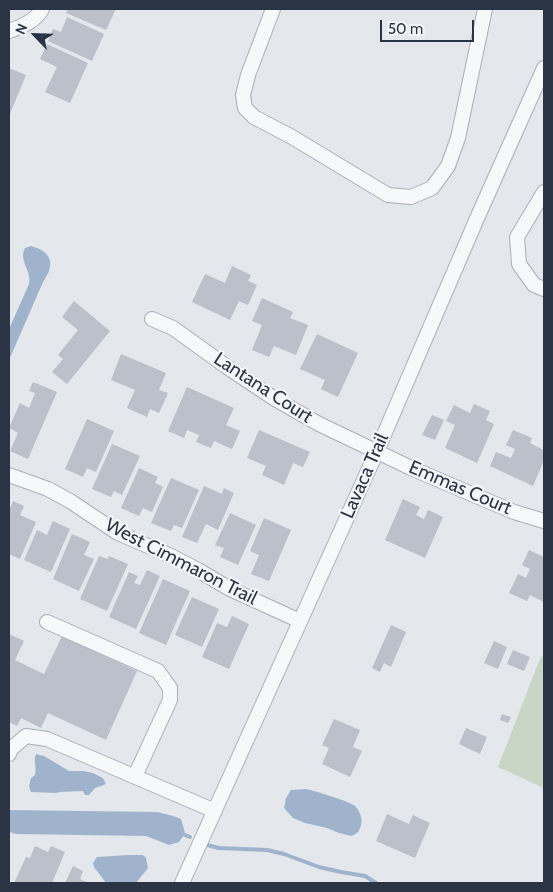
<!DOCTYPE html>
<style>
body{margin:0}
#map{position:relative;width:553px;height:892px;overflow:hidden;background:#e4e7ec;font-family:Cabin,sans-serif}
canvas{display:block}
.frame{position:absolute;inset:0;border:10px solid #2b3445;pointer-events:none}
.north{position:absolute;left:10px;top:10px;width:50px;height:50px;-webkit-text-stroke:4px #f4f6f9;paint-order:stroke;rotate:294deg;font-size:14px;font-weight:700;line-height:20px;text-align:center;color:#2b3445}
.north::after{content:'';display:block;margin:auto;width:18px;height:22px;background:#2b3445;clip-path:polygon(50% 0,100% 100%,50% 72%,0 100%)}
.scale{position:absolute;left:380px;top:20px;width:94px;height:22px;box-sizing:border-box;border:2px solid #2b3445;border-top:0;padding-left:6px;font-size:15px;line-height:18px;white-space:nowrap;color:#2b3445;-webkit-text-stroke:4px #f4f6f9;paint-order:stroke}
</style>
<div id="map">
<canvas width="553" height="892"></canvas>
<div class="frame"></div>
<div class="north">N</div>
<div class="scale">50 m</div>
</div>
<script>
const c = document.querySelector('canvas').getContext('2d');
c.lineJoin = 'round';
function paint(path, color) {
  c.fillStyle = color;
  c.fill(path, 'evenodd');
}
function trace(path, color, width, dash) {
  c.strokeStyle = color;
  c.lineWidth = width;
  c.lineCap = dash ? 'butt' : 'round';
  c.setLineDash(dash || []);
  c.stroke(path);
}
function write(font, color, halo, rows, align = 'center') {
  c.font = font + ' Cabin,sans-serif';
  c.lineWidth = 4.5;
  c.setLineDash([]);
  c.textBaseline = 'middle';
  c.strokeStyle = halo;
  c.fillStyle = color;
  for (const [text, x, y, turn = 0] of rows) {
    c.save();
    c.translate(x, y);
    c.rotate((+turn || 0) * Math.PI / 180);
    c.textAlign = isNaN(turn) ? turn : align;
    if (halo) c.strokeText(text, 0, 0);
    c.fillText(text, 0, 0);
    c.restore();
  }
}
paint(new Path2D(`
 M541,656L544,658V788L498,767Z`), '#c9d6c5');
paint(new Path2D(`
 M31,246C53,252 55,265 43,282L9,360V329L29,284C32,271 18,260 25,248Z
 M36,754L44,756L69,771H83L93,773L103,778L106,784L101,786L95,788L89,795H85L83,791L60,792L56,793L31,792L29,786L31,778L35,775C37,767 33,761 36,754Z
 M306,789C315,791 349,801 355,806C362,813 364,824 358,832C356,834 353,835 351,836L339,833L327,828L305,823L293,818L284,808L286,798L291,790Z
 M9,810L157,812L173,816L181,819L185,833L179,842L169,845L146,836L16,834L9,832Z
 M128,855H143L146,858L148,868L136,883H106L94,867L93,863L97,857Z`), '#9fb4cc');
trace(new Path2D(`
 M180,833L190,837
 M207,845L219,848L267,850L284,854L319,867L341,872L365,876L376,883`), '#9fb4cc', 4);
paint(new Path2D(`
 M68,9H116L106,30L66,13Z
 M67,17L104,34L92,61L48,41L53,29L61,32Z
 M47,44L88,63L70,103L45,92L57,67L40,59Z
 M9,68L26,75L9,116Z
 M232,266L251,275L248,281L257,285L248,305L239,301L230,320L192,302L205,274L225,283Z
 M262,298L293,312L290,318L308,325L296,355L274,346L269,357L252,350L262,325L252,321Z
 M74,301L110,331L67,384L52,372L63,359L58,355L78,330L62,317Z
 M317,334L358,353L338,397L321,389L325,380L300,369Z
 M121,354L166,373L159,390L168,393L159,413L150,409L147,417L127,408L135,390L111,380Z
 M33,382L57,392L28,459L10,451L18,433L9,428L20,403L29,408L35,393L29,391Z
 M187,387L234,408L226,425L240,431L232,449L214,441L211,448L196,442L199,435L187,430L184,438L168,431Z
 M474,404L490,411L486,420L494,424L477,463L445,448L455,425L446,421L454,405L470,413Z
 M432,415L444,420L435,440L422,435Z
 M87,419L114,431L96,472L87,468L83,477L65,469Z
 M259,430L310,452L303,467L293,463L284,485L262,475L266,466L247,458Z
 M513,430L532,438L530,443L544,450V460L533,486L490,466L496,452L511,458L515,449L506,445Z
 M112,444L140,456L122,495L114,491L111,497L92,489Z
 M139,468L158,477L155,483L163,487L152,512L143,508L139,516L121,508Z
 M171,478L199,490L182,528L174,525L171,531L151,523Z
 M204,486L222,494L224,488L234,493L218,530L206,524L197,543L182,537Z
 M403,499L420,507L416,515L424,519L428,510L443,517L425,558L385,540Z
 M13,501L24,506L20,515L36,522L20,559L9,554V511Z
 M230,513L256,525L238,565L220,557L224,548L215,545Z
 M264,518L291,530L269,581L251,574L259,555L250,551Z
 M53,521L70,529L51,572L24,560L37,530L47,535Z
 M72,534L90,542L84,555L94,559L79,591L53,579Z
 M529,550L544,557V602L530,595L527,601L509,593L518,574L526,578L530,569L522,565Z
 M99,556L108,559L109,556L128,564L107,611L80,599Z
 M147,570L160,576L136,629L109,617L129,572L138,576L134,583L140,585Z
 M163,579L190,591L166,645L139,633Z
 M192,597L219,609L202,647L175,635Z
 M232,616L249,624L229,669L202,657L217,623L227,627Z
 M391,625L406,632L391,667L384,663L380,672L372,668Z
 M9,634L24,641L15,660L44,674L62,636L137,671L106,740L48,713L41,728L21,718L17,726L9,722Z
 M494,641L507,647L498,669L484,663Z
 M513,650L530,657L524,671L507,664Z
 M502,714L511,717L508,723L500,720Z
 M334,719L360,730L353,747L362,751L350,777L322,764L329,748L322,745Z
 M466,728L487,737L480,754L459,744Z
 M387,814L409,824L413,815L430,823L415,858L376,841Z
 M35,846L48,852L51,846L65,852L52,883H14L26,857L30,858Z
 M73,866L83,871L80,879L89,883H65Z`), '#bbc0ca');
const minor = new Path2D(`
 M273,9L248,75L243,95L245,108L254,117L292,137L388,195L411,197L432,188L448,166L458,138L485,9
 M9,31C21,27 36,21 42,9
 M544,192L517,237L519,264L534,285L544,289
 M152,319L173,328L227,367L275,399L319,424L411,468L474,495L514,512L544,521
 M9,475L48,489L70,501L118,533L171,556L198,570L230,589L300,621
 M47,622L158,671L170,688V700L135,776
 M9,754L11,749L26,736L47,739L215,811
 M182,883L377,451L478,216L544,68`);
trace(minor, '#a9aeb7', 16);
trace(minor, '#f7f8fa', 14);
write('19px', '#2b3445', '#f4f6f9', [
 ["Lantana Court",263,388,33],
 ["Lavaca Trail",365,476,-66],
 ["Emmas Court",460,488,23],
 ["West Cimmaron Trail",181,562,27]
]);
</script>
